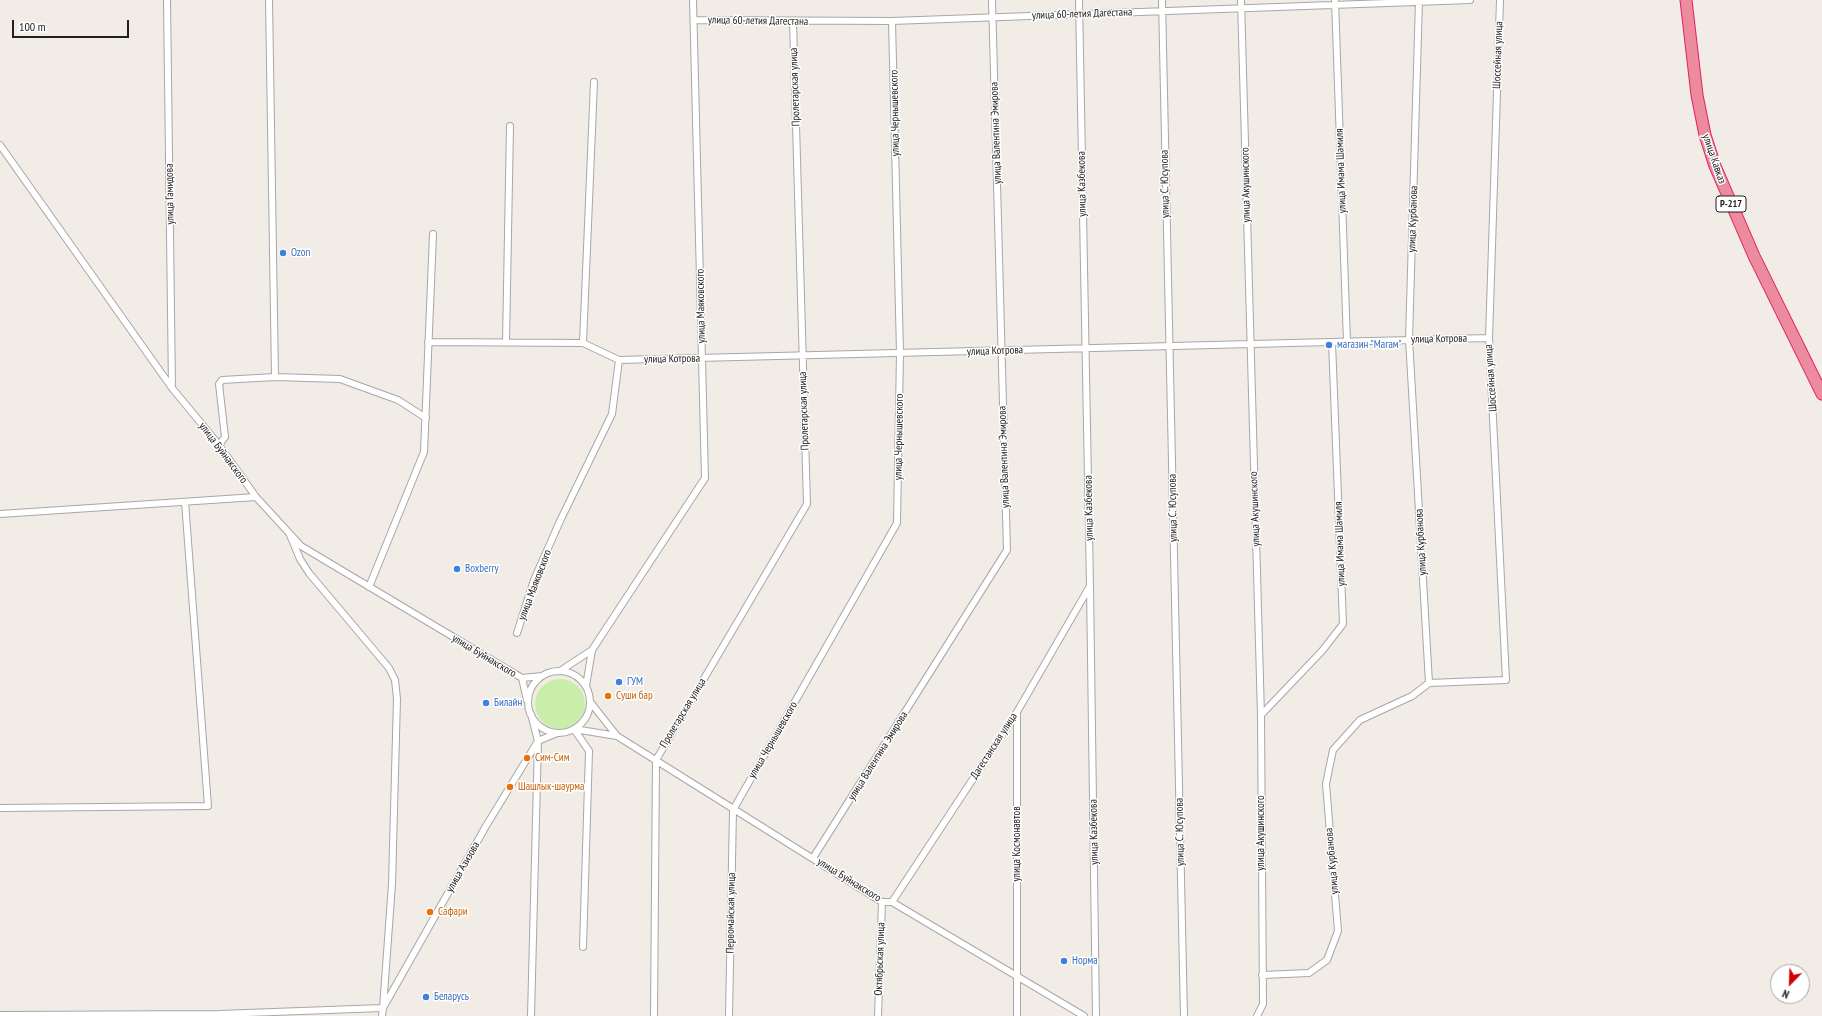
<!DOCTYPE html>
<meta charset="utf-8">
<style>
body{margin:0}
#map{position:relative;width:1822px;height:1016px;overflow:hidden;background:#f1ede6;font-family:"PT Sans Narrow",sans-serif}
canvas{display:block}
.north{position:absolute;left:1770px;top:964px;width:40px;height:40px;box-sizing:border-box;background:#fff;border:1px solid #a6a6a6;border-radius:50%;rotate:203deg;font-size:11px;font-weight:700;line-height:16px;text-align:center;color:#202020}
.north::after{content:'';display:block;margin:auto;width:14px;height:18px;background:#d00001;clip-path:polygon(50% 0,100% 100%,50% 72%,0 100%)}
.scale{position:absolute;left:12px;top:20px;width:117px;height:18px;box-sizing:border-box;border:2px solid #202020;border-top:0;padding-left:5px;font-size:12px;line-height:14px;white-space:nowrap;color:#202020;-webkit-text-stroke:3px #fff;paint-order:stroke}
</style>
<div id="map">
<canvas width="1822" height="1016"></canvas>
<div class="north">N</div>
<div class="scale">100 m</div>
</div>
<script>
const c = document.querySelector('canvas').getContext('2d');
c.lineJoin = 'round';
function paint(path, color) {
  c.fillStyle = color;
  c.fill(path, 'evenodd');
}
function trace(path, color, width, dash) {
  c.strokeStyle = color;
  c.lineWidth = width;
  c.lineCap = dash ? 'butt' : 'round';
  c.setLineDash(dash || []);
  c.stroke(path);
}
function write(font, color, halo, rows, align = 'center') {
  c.font = font + ' "PT Sans Narrow",sans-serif';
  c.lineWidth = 3;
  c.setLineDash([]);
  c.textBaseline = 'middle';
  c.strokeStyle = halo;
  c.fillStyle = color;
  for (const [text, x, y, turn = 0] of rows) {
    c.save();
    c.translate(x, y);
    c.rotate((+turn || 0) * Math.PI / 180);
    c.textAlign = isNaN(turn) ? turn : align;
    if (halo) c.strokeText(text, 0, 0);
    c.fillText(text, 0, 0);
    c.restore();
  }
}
paint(new Path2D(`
 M535 704a25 25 0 1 1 50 0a25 25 0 1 1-50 0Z`), '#cbedaa');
const street = new Path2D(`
 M167,0L172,388
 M269,0L275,377
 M1079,0L1090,586L1096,1016
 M1162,0L1184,1016
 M1241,0L1261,715L1263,1004L1257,1016
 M1335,0L1347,342
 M694,20L892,21L1470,0
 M0,145L172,388L219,445L256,497L301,546L522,678
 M428,342L583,343L619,360L1489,338
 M506,342L510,126
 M583,343L594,82
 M219,445L225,437L219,384L222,380L275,377L340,379L398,400L426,418
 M0,514L256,497
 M369,587L424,452L433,234
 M517,633L534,580L560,521L612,414L619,360
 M592,650L705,478L693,0
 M560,671L592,650L586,686
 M528 702a31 31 0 1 1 62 0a31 31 0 1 1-62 0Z
 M522,678L527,700
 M522,678L542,676
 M1429,683L1506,680L1489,338L1500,0
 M591,703L617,736
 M1017,712V1016
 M531,714L538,741L531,1016
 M1261,715L1322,651L1343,624L1332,342
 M574,729L617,736L882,902H892L1084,1016
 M574,729L589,751L583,947
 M538,741L557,733
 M0,808L208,806L185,502
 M813,858L1007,550L992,0
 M892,902L1017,712L1090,586
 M1262,975L1309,973L1327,960L1338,931L1326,784L1333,750L1360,720L1412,696L1429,683L1409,339L1419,0
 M0,1015L219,1014L383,1008L392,884L397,699L395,680L389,668L309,573L300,559L290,535
 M382,1016L383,1008L486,826L538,741
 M654,1016L656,760L807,504L793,21
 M729,1016L733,810L897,523L900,353L892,21
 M878,1016L882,902`);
const highway = new Path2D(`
 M1686,0L1697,95L1705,135L1715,166L1754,256L1822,394`);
trace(street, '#a7a7a7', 8);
trace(highway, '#e31f63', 13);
trace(street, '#fff', 6);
trace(highway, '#eb8b9d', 11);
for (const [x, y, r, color] of [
 [283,253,4,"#3f7fe0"],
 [1329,345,4,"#3f7fe0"],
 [457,569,4,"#3f7fe0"],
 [619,682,4,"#3f7fe0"],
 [608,696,4,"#e8710a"],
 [486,703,4,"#3f7fe0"],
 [527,758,4,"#e8710a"],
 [510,787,4,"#e8710a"],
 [430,912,4,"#e8710a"],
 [1064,961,4,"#3f7fe0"],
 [426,997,4,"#3f7fe0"]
]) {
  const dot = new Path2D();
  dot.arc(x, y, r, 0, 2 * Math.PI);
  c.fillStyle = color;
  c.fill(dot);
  trace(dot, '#fff', 1.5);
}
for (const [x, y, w] of [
 [1731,204,30]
]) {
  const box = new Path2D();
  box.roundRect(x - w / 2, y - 8, w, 16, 3);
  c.fillStyle = '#fff';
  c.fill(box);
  trace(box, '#202020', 1);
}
write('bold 10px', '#202020', null, [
 ["Р-217",1731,204]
]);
write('11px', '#202020', '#fff', [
 ["улица 60-летия Дагестана",1082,14,-2],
 ["улица 60-летия Дагестана",758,21,1],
 ["Шоссейная улица",1498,55,-88],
 ["Пролетарская улица",795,87,-92],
 ["улица Чернышевского",895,113,-91],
 ["улица Валентина Эмирова",996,133,-92],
 ["улица Кавказ",1714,159,71],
 ["улица Имама Шамиля",1341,171,-92],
 ["улица Казбекова",1082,184,-91],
 ["улица С. Юсупова",1165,184,-91],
 ["улица Акушинского",1246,185,-91],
 ["улица Гамидова",170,194,-91],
 ["улица Курбанова",1413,219,-88],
 ["улица Маяковского",701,306,-91],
 ["улица Котрова",1439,339,-1],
 ["улица Котрова",995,351,-2],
 ["улица Котрова",672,359,-1],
 ["Шоссейная улица",1491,378,-94],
 ["Пролетарская улица",804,411,-92],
 ["улица Чернышевского",899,437,-89],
 ["улица Буйнакского",223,453,53],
 ["улица Валентина Эмирова",1004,457,-92],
 ["улица Казбекова",1089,508,-91],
 ["улица С. Юсупова",1173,508,-91],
 ["улица Акушинского",1255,509,-92],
 ["улица Курбанова",1421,542,-93],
 ["улица Имама Шамиля",1340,544,-92],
 ["улица Маяковского",535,585,-69],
 ["улица Буйнакского",484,656,31],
 ["Пролетарская улица",683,713,-59],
 ["улица Чернышевского",773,740,-60],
 ["Дагестанская улица",994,746,-57],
 ["улица Валентина Эмирова",878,756,-58],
 ["улица Казбекова",1094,832,-91],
 ["улица С. Юсупова",1180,832,-91],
 ["улица Акушинского",1261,833,-90],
 ["улица Космонавтов",1017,844,-90],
 ["улица Курбанова",1332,861,-95],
 ["улица Азизова",463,867,-60],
 ["улица Буйнакского",849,880,32],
 ["Первомайская улица",731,913,-89],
 ["Октябрьская улица",880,959,-88]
]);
write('11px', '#366cbe', '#fff', [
 ["Ozon",291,253],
 ["магазин \"Магам\"",1337,345],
 ["Boxberry",465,569],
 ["ГУМ",627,682],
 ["Билайн",494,703],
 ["Норма",1072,961],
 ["Беларусь",434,997]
], 'left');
write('11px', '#c56008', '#fff', [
 ["Суши бар",616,696],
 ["Сим-Сим",535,758],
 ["Шашлык-шаурма",518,787],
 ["Сафари",438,912]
], 'left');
</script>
